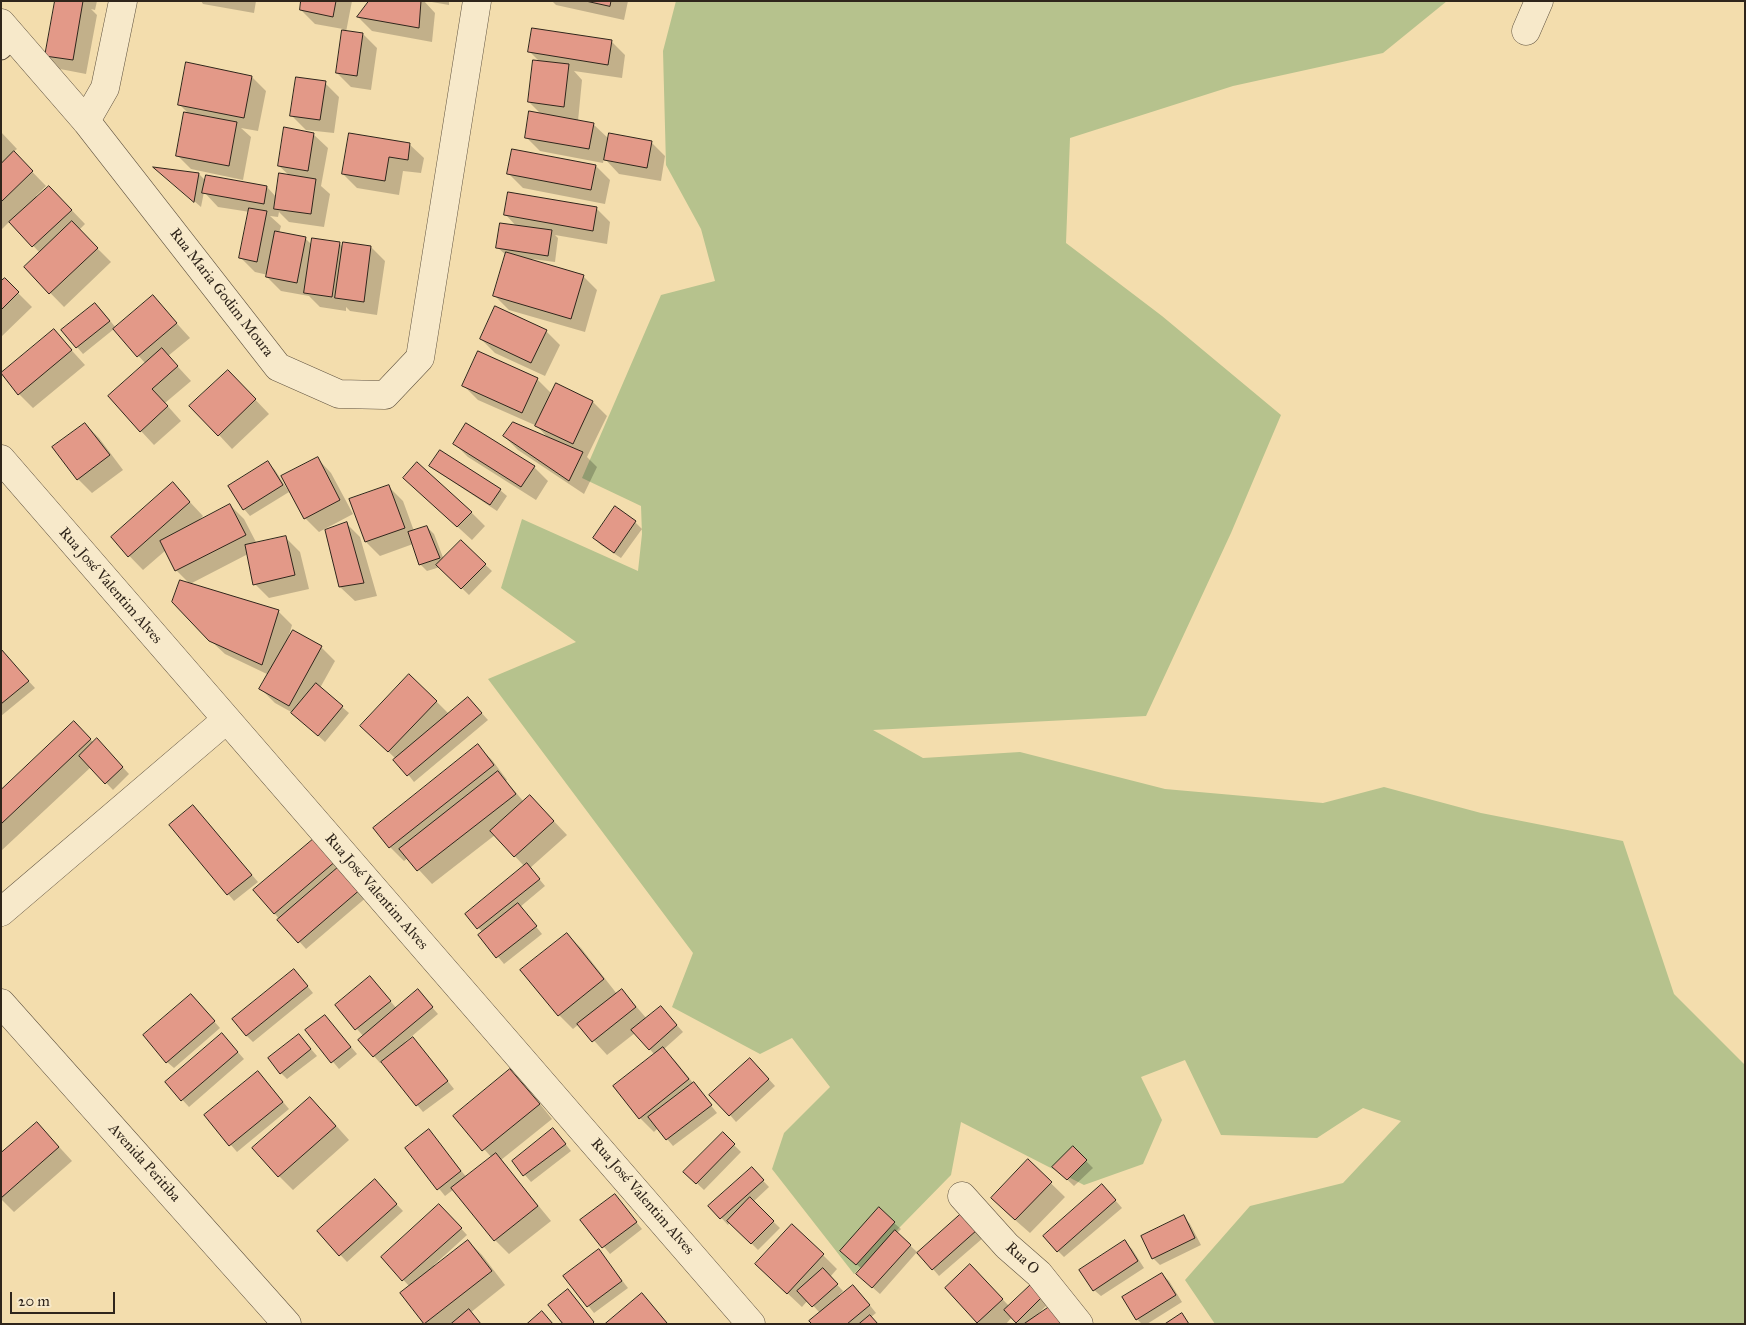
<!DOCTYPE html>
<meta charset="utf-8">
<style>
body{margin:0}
#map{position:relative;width:1746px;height:1325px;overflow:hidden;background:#f3ddad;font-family:"IM FELL Great Primer",serif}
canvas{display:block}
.frame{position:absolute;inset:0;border:2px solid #2f251b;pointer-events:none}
.scale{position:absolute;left:10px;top:1292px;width:105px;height:22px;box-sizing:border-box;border:2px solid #2f251b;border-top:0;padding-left:6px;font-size:15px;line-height:18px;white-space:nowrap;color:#2f251b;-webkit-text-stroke:4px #f7e9ca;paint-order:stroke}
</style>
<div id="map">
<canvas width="1746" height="1325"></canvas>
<div class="frame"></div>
<div class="scale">20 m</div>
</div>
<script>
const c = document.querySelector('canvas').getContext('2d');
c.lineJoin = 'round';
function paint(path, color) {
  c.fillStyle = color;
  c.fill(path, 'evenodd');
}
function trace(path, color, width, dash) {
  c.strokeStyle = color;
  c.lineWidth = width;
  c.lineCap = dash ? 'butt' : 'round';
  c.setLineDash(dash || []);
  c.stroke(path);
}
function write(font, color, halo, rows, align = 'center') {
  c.font = font + ' "IM FELL Great Primer",serif';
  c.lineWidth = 4;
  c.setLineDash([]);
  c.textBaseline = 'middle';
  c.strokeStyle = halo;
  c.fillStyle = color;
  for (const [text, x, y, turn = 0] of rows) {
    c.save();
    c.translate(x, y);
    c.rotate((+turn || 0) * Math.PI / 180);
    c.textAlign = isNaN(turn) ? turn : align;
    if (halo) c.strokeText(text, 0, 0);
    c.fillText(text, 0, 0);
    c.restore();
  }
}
paint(new Path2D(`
 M676,1H1447L1383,53L1233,86L1070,138L1066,243L1162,316L1281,415L1231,533L1146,716L873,730L923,758L1020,752L1165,789L1323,803L1384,787L1481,813L1623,841L1674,994L1745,1065V1324H1215L1185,1280L1250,1206L1343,1183L1401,1121L1363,1108L1317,1138L1221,1135L1185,1060L1141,1077L1162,1120L1143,1164L1084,1185L961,1122L951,1175L854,1274L772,1169L784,1133L830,1087L792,1038L760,1054L672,1007L693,953L488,679L576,642L501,588L522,519L638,571L642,534L641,506L582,478L661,295L715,281L701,229L666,165L663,51Z`), '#b6c28d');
paint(new Path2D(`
 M56,1H97L95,10L91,9L97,15L86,74L60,69L46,55Z
 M201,1H256L254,13L203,4Z
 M303,1H352L346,32L363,34L377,48L371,90L351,87L337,73L343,29L315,24L301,10Z
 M371,1H424L435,13L432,42L372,31L358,17Z
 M426,1H449V5Z
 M552,1H628L624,20L556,5Z
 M611,41L625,55L622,78L574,71L582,80L578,121L593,124L609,139L651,142L665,156L661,181L619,174L604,158L603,163L540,151L526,137L542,115L529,102L540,62L530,52Z
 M252,77L266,91L258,131L241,128L251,137L243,180L191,169L177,155L189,114L180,105Z
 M325,83L339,97L334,133L306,130L292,116Z
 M1,132L17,149L13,152L46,186L36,196L37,198L63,201L85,224L79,230L111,262L64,307L25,267L40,253L10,221L1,230Z
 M313,134L328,148L321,186L330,194L324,227L289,222L279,212L278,217L270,216L281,226L279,233L305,238L312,245L339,243L343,247H371L385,261L377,315L350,311L346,307V311L320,307L309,296L281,291L267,277L268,275L255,272L241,258L250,212L218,207L204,192L201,207L156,168L199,174L206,181L267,187L277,198L290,176L279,166Z
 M409,144L424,158L421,173L403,171L399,195L357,188L343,174Z
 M513,150L596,166L610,180L605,204L523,188L509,174Z
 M596,208L610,222L607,244L555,235L558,238L555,262L532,259L531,261L583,276L597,290L585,332L509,310L495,296L506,255L498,248L517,227L506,215Z
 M5,280L32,307L1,337V283Z
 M153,297L190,338L168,356L191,381L165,403L181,421L154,445L141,431L146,364L114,329L83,354L77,347L102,311L116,328Z
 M54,331L85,365L33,408L19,394Z
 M546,331L560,345L545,376L495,353L481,339Z
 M228,371L269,414L232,449L219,435Z
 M537,379L552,394L556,385L593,402L607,416L587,457L597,467L584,494L518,450L504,436L549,439L537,426L478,400L464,386Z
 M85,424L99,438L123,470L92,493L78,479L54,447Z
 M454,443L534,467L548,481L536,500L468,457Z
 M318,459L331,473L353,514L319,532L305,518Z
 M268,463L275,470L289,492L250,516L244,509Z
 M431,465L500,490L507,496L497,511L438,472Z
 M404,478L471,512L485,526L472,540Z
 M173,484L203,516L198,521L230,505L244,519L257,544L286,538L300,552L309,589L269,598L255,584L248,554L190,584L176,570L166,550L143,570L112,538Z
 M389,487L403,501L414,531L427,527L434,534L444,560L461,542L492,571L469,595L440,567L427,571L420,564L413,544L380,556L366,542L351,500Z
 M635,522L642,529L621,558L601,545L594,538Z
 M346,523L360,537L377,596L355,601L340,587Z
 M278,611L292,625L288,639L321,647L335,661L320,688L349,713L325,742L293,713L275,703L261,689L269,675L225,654L210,640Z
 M1,651L35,688L1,716Z
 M468,698L488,720L414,782L396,759L376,740L436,701L449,714Z
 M74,723L94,743L104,747L129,774L113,790L91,767L1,851V792Z
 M478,746L492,760L507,780L506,781L524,802L530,796L567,835L530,868L545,886L520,907L542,934L504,964L480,935L483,933L467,914L525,867L495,835L432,884L408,858L404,861L390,847Z
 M193,806L258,882L234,901L170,825Z
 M317,838L368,896L306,949L274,913Z
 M567,934L581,948L617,994L622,990L647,1019L667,1014L683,1032L664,1049L677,1063L717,1113L673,1146L658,1128L654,1132L640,1118L655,1055L635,1033L607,1055L579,1024L573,1029L559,1015Z
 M300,977L313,993L253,1042L246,1035Z
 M370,977L397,1009L424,998L438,1014L405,1042L407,1044L420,1046L454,1089L423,1112L382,1062L380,1063L360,1040L364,1037L336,1005Z
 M197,1002L220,1028L174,1068L167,1062Z
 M325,1016L357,1054L339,1069L307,1030Z
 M229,1042L244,1059L189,1107L167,1083Z
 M305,1042L317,1056L287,1079L281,1073Z
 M757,1066L775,1086L736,1122L730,1115Z
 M510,1070L524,1084L552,1119L501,1160L551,1221L509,1254L495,1240L454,1189L445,1196L406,1148L435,1138L467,1178L492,1158L455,1116Z
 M264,1079L289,1109L237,1152L206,1116Z
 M324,1112L349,1140L293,1190L279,1176Z
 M723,1134L741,1152L704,1190L685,1172Z
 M560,1137L571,1151L531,1182L513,1161Z
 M51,1138L72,1161L14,1212L1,1199V1155Z
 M1073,1148L1093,1168L1074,1186L1054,1167Z
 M1028,1161L1065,1197L1030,1233L1006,1212Z
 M752,1169L769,1187L753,1202L780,1228L758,1250L730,1222L728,1225L710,1206Z
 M381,1188L403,1211L347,1262L318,1231Z
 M1109,1193L1122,1208L1064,1257L1058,1251Z
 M615,1196L642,1229L610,1254L582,1220Z
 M446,1212L467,1235L434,1265L435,1267L468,1241L482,1255L505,1285L470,1313L480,1324H426L401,1294L410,1287L382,1257Z
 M962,1215L983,1238L939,1276L933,1269Z
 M1184,1217L1190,1224L1201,1245L1160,1265L1153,1258Z
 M894,1223L901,1229L897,1233L917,1252L880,1294L864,1280L862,1269L848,1257Z
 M1125,1242L1132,1249L1144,1268L1101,1296L1094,1290Z
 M599,1251L628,1288L594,1313L565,1276Z
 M823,1255L837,1269L830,1277L843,1291L839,1295L841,1297L860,1293L876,1313L871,1317L877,1324H814L820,1313L808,1300L802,1307L771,1278Z
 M1162,1274L1169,1281L1182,1302L1147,1324H1142L1137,1319Z
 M984,1280L1009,1306L1038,1280L1055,1297L1038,1314L1066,1324H1019L1012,1317L1006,1324H980L947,1288Z`), '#0003');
const building = new Path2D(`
 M55,1H83L73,60L45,56Z
 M301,1H336L333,17L300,10Z
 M369,1H421L419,28L357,17Z
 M586,1H611L610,6Z
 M532,28L612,40L608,65L528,52Z
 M342,30L363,33L357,76L336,73Z
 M533,60L569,64L564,107L528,102Z
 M186,62L252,76L244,118L178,105Z
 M296,77L326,81L320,120L290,116Z
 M529,111L594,123L589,149L525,138Z
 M184,112L237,122L229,166L176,156Z
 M284,127L314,133L308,171L278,166Z
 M349,133L410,143L408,160L389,157L385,181L342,174Z
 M609,133L652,141L647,168L604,160Z
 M512,149L596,165L591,190L507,174Z
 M14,151L33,171L1,202V164Z
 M153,167L199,173L194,202Z
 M279,173L316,179L311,214L274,209Z
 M206,175L267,186L264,204L202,193Z
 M49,186L72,210L32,247L9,222Z
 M508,192L597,207L593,231L504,215Z
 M249,208L267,211L257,262L239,258Z
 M72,221L98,248L49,294L24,267Z
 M500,223L552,230L548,256L496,248Z
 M275,231L306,237L297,283L266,277Z
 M312,238L340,242L332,297L304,293Z
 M343,242L371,246L364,302L335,298Z
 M506,252L584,275L571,319L493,296Z
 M5,278L19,292L1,310V281Z
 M153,295L177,323L137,357L113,329Z
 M95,303L110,321L76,348L61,330Z
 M495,306L547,330L531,363L480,339Z
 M54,329L72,350L18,395L1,373Z
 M162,348L178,366L152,389L168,406L140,432L108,396Z
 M478,351L538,378L522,413L462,386Z
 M228,370L256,399L218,436L189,406Z
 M556,383L593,401L573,444L535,426Z
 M513,422L583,452L569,481L503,436Z
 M85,423L110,455L77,480L52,447Z
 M466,423L535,466L521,487L453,444Z
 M440,450L501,489L490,505L429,466Z
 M318,457L340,500L304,519L281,476Z
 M268,461L283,485L243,510L228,486Z
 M417,462L472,512L457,527L403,478Z
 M173,482L190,502L128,557L111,537Z
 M389,485L405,528L365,542L349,499Z
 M230,504L246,535L175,571L160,541Z
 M615,506L636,521L614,553L593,538Z
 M347,522L364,583L339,587L325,530Z
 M427,526L440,558L419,565L408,532Z
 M286,536L295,575L253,585L245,545Z
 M461,540L486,564L461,589L436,565Z
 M180,580L279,610L262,665L209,641L172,602Z
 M293,630L322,646L289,706L259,689Z
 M1,649L29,681L1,704Z
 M409,674L437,701L388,752L360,726Z
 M316,683L343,706L318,736L291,713Z
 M468,697L482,713L407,776L393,760Z
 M74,721L91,739L1,824V790Z
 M97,738L123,767L105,784L79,756Z
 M478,744L494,765L389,848L373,828Z
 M498,771L516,794L417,871L399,849Z
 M530,795L554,821L514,857L490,831Z
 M193,805L252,875L227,895L169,825Z
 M317,836L337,860L274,914L253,890Z
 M527,863L540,879L477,929L465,914Z
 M342,864L362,888L298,943L277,920Z
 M518,903L537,926L496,958L478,935Z
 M567,933L604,979L558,1016L520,970Z
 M294,969L308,986L246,1036L232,1019Z
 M370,976L391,1001L355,1030L335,1005Z
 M418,989L433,1007L373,1057L358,1040Z
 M622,989L636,1007L592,1042L577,1024Z
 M191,994L215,1021L166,1063L143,1035Z
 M661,1006L677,1025L649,1050L631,1030Z
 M325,1015L351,1047L331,1063L305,1030Z
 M222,1033L238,1052L181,1101L165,1082Z
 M299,1034L311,1049L280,1074L268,1058Z
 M413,1037L448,1081L416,1106L381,1062Z
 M663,1047L689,1079L639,1119L613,1086Z
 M750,1058L769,1079L729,1116L709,1095Z
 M510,1069L540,1104L482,1151L453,1116Z
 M258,1071L283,1102L229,1146L204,1115Z
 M694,1082L712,1105L666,1140L648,1117Z
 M310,1097L336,1126L278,1177L252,1148Z
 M37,1122L59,1147L1,1198V1153Z
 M553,1128L566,1144L523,1176L512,1161Z
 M429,1129L461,1171L437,1190L405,1148Z
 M723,1132L735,1144L696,1184L683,1172Z
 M1073,1146L1087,1160L1067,1180L1052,1167Z
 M496,1153L538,1206L494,1241L451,1188Z
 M1028,1159L1052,1182L1015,1220L991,1198Z
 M752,1167L764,1180L720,1219L708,1206Z
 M375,1179L397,1204L339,1256L317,1231Z
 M1102,1184L1116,1200L1057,1252L1043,1236Z
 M615,1194L637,1222L602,1248L580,1220Z
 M750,1197L774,1221L751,1244L727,1221Z
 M439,1204L462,1228L402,1281L381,1257Z
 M879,1207L895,1222L856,1265L840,1251Z
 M962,1213L977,1230L932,1270L917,1253Z
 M1184,1215L1195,1238L1152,1259L1141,1236Z
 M792,1224L824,1254L787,1294L755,1264Z
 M895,1230L911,1245L872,1288L856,1274Z
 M468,1240L492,1271L424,1324L400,1293Z
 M1125,1240L1138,1261L1093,1291L1079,1270Z
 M599,1249L622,1281L587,1307L563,1276Z
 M970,1264L1003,1299L977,1323L945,1288Z
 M823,1268L838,1284L812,1307L797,1291Z
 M1162,1273L1176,1295L1136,1320L1122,1297Z
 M1038,1278L1050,1289L1016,1323L1004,1310Z
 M853,1285L870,1305L847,1324H812L809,1321Z
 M568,1289L594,1322L592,1324H563L548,1305Z
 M642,1293L667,1323L666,1324H605Z
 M1052,1305L1063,1320L1058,1324H1024Z
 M469,1309L481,1324H451Z
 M542,1311L553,1324H527Z
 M1182,1313L1189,1324H1165Z
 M870,1315L878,1324H859Z`);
paint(building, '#e39988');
trace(building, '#2f251b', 1);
const lane = new Path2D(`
 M1,50L14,38`);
const street = new Path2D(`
 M1,23L86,121L278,367L339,394L385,395L420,358L477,1
 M1526,31L1539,1
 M86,121L105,88L123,1
 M1,459L751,1324
 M1,912L226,720
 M1,1003L287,1324
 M962,1196L1007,1246L1039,1274L1079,1324`);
trace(lane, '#605340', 21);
trace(street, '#605340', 29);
trace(lane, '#f7e9ca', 19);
trace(street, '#f7e9ca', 28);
write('15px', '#2f251b', '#f7e9ca', [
 ["Rua Maria Godim Moura",221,293,52],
 ["Rua José Valentim Alves",110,586,49],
 ["Rua José Valentim Alves",376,892,49],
 ["Avenida Peritiba",144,1163,48],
 ["Rua José Valentim Alves",642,1197,49],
 ["Rua O",1022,1259,43]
]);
</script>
